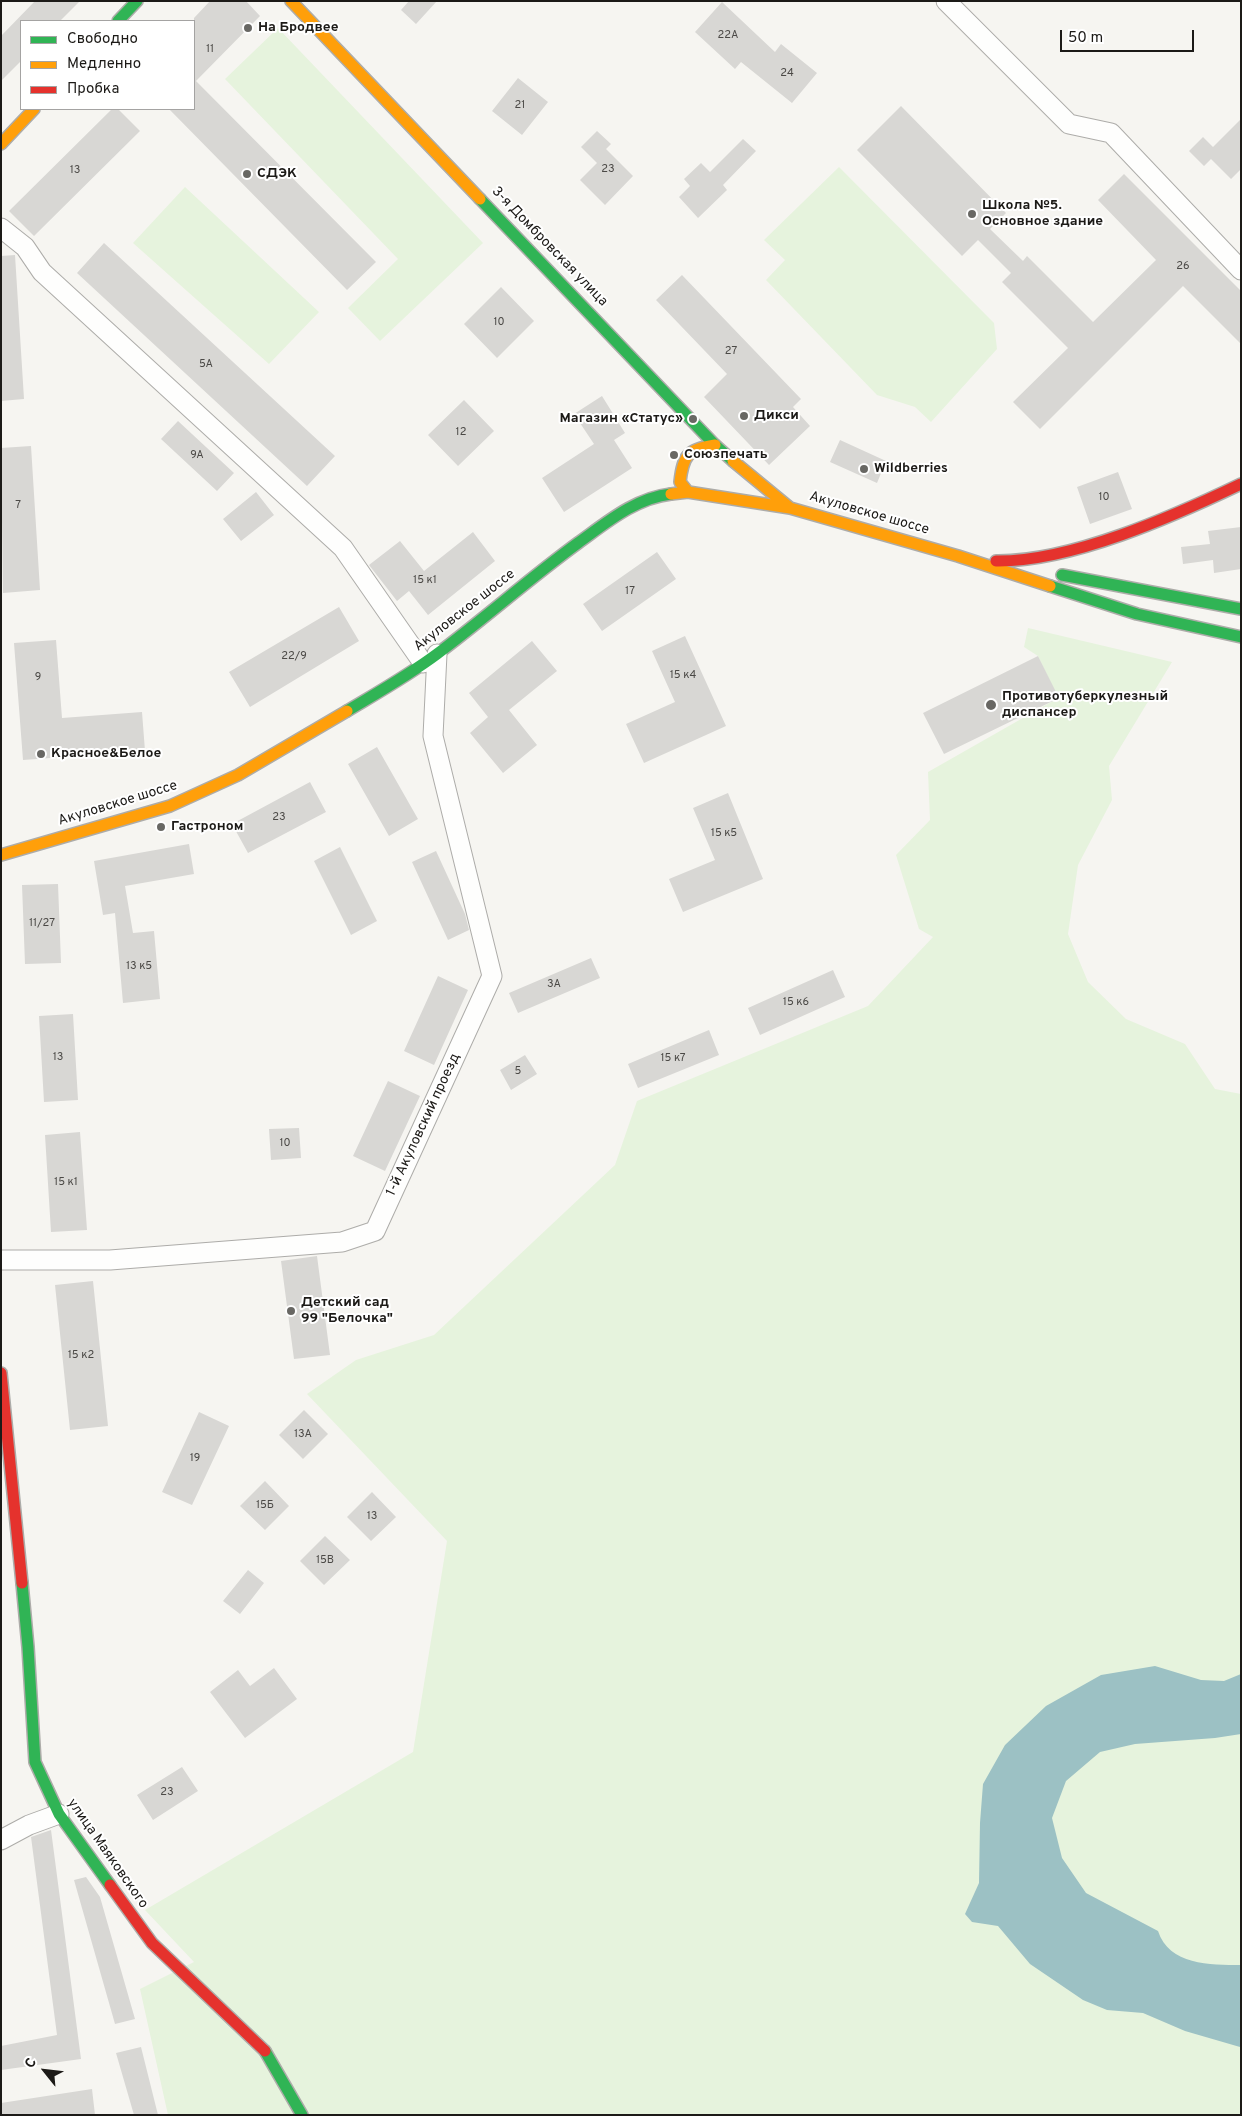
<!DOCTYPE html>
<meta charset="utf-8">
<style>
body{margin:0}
#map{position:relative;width:1242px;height:2116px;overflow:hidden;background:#f6f5f1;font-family:Overpass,sans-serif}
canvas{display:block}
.frame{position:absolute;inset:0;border:2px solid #1c1a17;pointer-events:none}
.legend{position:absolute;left:20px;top:20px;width:175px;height:90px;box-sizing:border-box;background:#fff;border:1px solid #a4a3a2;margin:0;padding:6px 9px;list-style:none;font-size:15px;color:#1c1a17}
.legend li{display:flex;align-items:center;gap:10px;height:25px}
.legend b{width:25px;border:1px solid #a4a3a2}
.north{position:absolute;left:20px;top:2046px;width:50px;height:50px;-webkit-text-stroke:4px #fff;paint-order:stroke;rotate:299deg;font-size:14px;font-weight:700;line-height:20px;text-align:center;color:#1c1a17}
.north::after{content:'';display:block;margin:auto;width:18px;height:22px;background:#1c1a17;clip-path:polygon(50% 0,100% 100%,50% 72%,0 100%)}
.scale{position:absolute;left:1060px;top:30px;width:134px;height:22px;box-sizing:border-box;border:2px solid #1c1a17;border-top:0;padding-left:6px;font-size:15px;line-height:18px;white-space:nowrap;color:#1c1a17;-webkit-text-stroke:4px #fff;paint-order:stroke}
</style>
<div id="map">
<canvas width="1242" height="2116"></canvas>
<div class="frame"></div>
<ul class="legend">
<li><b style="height:6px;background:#30b455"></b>Свободно</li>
<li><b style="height:6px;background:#ff9f0a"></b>Медленно</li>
<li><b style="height:6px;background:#e5322d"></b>Пробка</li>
</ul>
<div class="north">С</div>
<div class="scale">50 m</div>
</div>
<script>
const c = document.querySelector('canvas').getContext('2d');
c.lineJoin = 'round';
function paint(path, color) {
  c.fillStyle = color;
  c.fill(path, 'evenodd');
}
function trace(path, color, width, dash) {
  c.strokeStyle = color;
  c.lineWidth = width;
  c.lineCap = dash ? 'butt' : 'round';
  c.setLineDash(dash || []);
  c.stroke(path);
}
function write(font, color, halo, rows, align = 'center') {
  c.font = font + ' Overpass,sans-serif';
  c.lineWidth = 4;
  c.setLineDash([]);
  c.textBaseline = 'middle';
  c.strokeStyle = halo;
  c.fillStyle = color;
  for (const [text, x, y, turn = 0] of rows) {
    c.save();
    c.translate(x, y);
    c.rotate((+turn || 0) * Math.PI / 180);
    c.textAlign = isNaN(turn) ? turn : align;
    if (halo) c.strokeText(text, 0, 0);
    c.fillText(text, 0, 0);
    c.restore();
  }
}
paint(new Path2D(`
 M278,28L483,243L380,341L348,308L398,259L225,79Z
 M839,167L994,323L997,349L931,422L915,407L877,395L766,280L785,260L764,240Z
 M185,187L319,312L269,364L133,243Z
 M1028,628L1172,662L1109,766L1112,800L1078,865L1068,934L1088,982L1126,1019L1185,1044L1215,1089L1241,1094V2115H168L140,1989L194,1962L145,1910L413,1752L447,1541L307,1394L356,1360L434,1335L615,1165L637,1101L868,1006L933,937L919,929L896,855L930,820L928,772L1058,698L1038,656L1024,647Z`), '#e6f3dd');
paint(new Path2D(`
 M1155,1666L1201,1680L1224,1681L1241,1674V1734L1215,1738L1135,1744L1100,1752L1066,1781L1052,1818L1062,1858L1086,1893L1158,1931C1169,1965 1210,1965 1241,1965L1240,2047L1185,2031L1143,2013L1107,2010L1083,2000L1030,1964L998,1926L972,1922L965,1914L979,1883L980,1823L983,1784L1005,1745L1046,1706L1101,1675Z`), '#9cc1c4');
paint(new Path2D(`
 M35,1H80L60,21H21V61L1,81V36Z
 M210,1H246L260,16L196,81L376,262L347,290L169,109H194V18Z
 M409,1H437L416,24L401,10Z
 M722,2L775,52L781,44L817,73L792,103L741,62L735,69L695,32Z
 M518,78L548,102L522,135L492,111Z
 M901,106L1006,213L990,229L1023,261L1027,256L1093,322L1156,260L1098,200L1124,174L1241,291V344L1183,286L1040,429L1013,402L1068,348L1002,282L1011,273L978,240L962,256L857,150Z
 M112,109H118L140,131L34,236L9,211Z
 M1241,119V169L1231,179L1211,159L1204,166L1189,151L1203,137L1213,147Z
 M597,131L611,144L606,149L633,176L605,205L580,180L597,163L581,147Z
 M743,139L756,151L723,185L727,190L698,218L679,197L690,186L684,179L701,163L710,172Z
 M104,243L335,456L307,486L77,273Z
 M15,255L24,399L1,401V256Z
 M682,275L801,399L793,407L810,426L769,465L704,397L727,374L656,300Z
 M501,287L534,321L497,358L464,324Z
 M602,396L625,433L614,440L632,468L564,512L542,478L594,444L574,414Z
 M464,400L494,431L458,466L428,435Z
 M178,421L234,473L217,491L161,439Z
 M840,440L886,461L877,483L830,462Z
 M31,446L40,590L3,593L1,448Z
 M1118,472L1132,509L1090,524L1077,487Z
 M256,492L274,515L241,541L223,519Z
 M1241,527V569L1214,573L1213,560L1183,564L1181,547L1210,544L1208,531Z
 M473,532L495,561L428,615L409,591L397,601L369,565L400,541L424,571Z
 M657,552L676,579L602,631L583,604Z
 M339,607L359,641L250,707L229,672Z
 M685,636L726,726L644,763L626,724L675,702L652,651Z
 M56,640L62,718L142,712L145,751L23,760L14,643Z
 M532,641L557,671L509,710L537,745L503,773L470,733L488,717L469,693Z
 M1038,656L1059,698L944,754L923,713Z
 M377,747L418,819L389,836L348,764Z
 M310,782L326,812L248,853L232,824Z
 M728,793L763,879L683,912L669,879L715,860L693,808Z
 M189,844L194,874L125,886L133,933L154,931L160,999L123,1003L115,913L103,915L94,861Z
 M340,847L377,921L351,935L314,861Z
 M436,851L465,914L469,930L448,940L412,862Z
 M58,884L61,963L25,964L22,885Z
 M591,958L600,978L518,1013L509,993Z
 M833,970L845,997L760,1035L748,1008Z
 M438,976L468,990L434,1065L404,1051Z
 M73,1014L78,1100L44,1102L39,1016Z
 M709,1030L719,1055L638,1088L628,1064Z
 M525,1055L537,1074L511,1090L500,1070Z
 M388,1081L420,1096L385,1171L353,1156Z
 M299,1128L301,1158L271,1160L269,1129Z
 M80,1132L87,1230L51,1232L45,1135Z
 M317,1256L330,1355L294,1359L281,1261Z
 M93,1281L108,1426L70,1430L55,1285Z
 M304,1410L328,1434L303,1459L279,1435Z
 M199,1412L229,1426L192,1505L162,1492Z
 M265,1481L289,1506L265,1530L240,1506Z
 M372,1492L396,1517L371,1541L347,1517Z
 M325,1536L350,1560L324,1585L300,1561Z
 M248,1570L264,1583L240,1614L223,1601Z
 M274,1668L297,1699L245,1738L210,1692L238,1670L250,1686Z
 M182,1767L198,1791L153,1820L137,1795Z
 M51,1830L81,2059L1,2070V2046L57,2035L31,1837Z
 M86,1877L100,1897L135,2019L115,2024L74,1880Z
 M141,2047L158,2115H134L116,2053Z
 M92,2089L95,2115H1V2103Z`), '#d8d7d4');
const street = new Path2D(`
 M946,1L1069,124L1111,133L1241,270
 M1,228L25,247L42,272L343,548L423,663
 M1,1260H110L342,1242L375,1231L492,976L433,736L437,654
 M1,1840L29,1825L59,1814`);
const fast = new Path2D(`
 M118,21L137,1
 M480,199L715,445L733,461
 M1062,575L1241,609
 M1050,586L1137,614L1241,637
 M347,711C377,693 409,675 437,654C485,618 530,578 578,543C606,523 635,498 671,494
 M22,1583L28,1647L35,1762L59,1814L110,1885
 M265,2051L302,2115`);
const slow = new Path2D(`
 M291,1L480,199
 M1,144L34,109
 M733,461L790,508
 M688,492L680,482C683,455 688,449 715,445
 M671,494L688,492L790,508L958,556L1050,586
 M1,855L170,806L238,775L347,711`);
const jam = new Path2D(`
 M996,561C1071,562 1174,516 1241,484
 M1,1373L22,1583
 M110,1885L152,1943L265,2051`);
trace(street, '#adaca9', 21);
trace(fast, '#adaca9', 14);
trace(slow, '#adaca9', 14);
trace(jam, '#adaca9', 14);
trace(street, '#fefefd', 19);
trace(fast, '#30b455', 11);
trace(slow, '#ff9f0a', 11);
trace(jam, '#e5322d', 11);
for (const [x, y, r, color] of [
 [248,28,5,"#686763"],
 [247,174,5,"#686763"],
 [972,214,5,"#686763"],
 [744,416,5,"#686763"],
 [693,419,5,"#686763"],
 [674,455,5,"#686763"],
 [864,469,5,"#686763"],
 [991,705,6,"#686763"],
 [41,754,5,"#686763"],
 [161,827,5,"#686763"],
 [291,1311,5,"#686763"]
]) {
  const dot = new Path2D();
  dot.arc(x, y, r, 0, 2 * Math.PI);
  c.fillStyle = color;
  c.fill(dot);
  trace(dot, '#fff', 2);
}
write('11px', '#4b4946', null, [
 ["22А",728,36],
 ["11",210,50],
 ["24",787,74],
 ["21",520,106],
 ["23",608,170],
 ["13",75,171],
 ["26",1183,267],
 ["10",499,323],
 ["27",731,352],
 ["5А",206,365],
 ["12",461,433],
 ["9А",197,456],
 ["10",1104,498],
 ["7",18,506],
 ["15 к1",425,581],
 ["17",630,592],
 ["22/9",294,657],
 ["15 к4",683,676],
 ["9",38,678],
 ["23",279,818],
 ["15 к5",724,834],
 ["11/27",42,924],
 ["13 к5",139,967],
 ["3А",554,985],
 ["15 к6",796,1003],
 ["13",58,1058],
 ["15 к7",673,1059],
 ["5",518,1072],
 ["10",285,1144],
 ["15 к1",66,1183],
 ["15 к2",81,1356],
 ["13А",303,1435],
 ["19",195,1459],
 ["15Б",265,1506],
 ["13",372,1517],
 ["15В",325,1561],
 ["23",167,1793]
]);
write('bold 14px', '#1c1a17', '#fff', [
 ["На Бродвее",258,28],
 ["СДЭК",257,174],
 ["Школа №5.",982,206],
 ["Основное здание",982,222],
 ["Дикси",754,416],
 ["Магазин «Статус»",683,419,"right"],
 ["Союзпечать",684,455],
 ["Wildberries",874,469],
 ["Противотуберкулезный",1002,697],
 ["диспансер",1002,713],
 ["Красное&Белое",51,754],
 ["Гастроном",171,827],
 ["Детский сад",301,1303],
 ["99 \"Белочка\"",301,1319]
], 'left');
write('14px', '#1c1a17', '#fff', [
 ["3-я Домбровская улица",549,247,46],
 ["Акуловское шоссе",869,514,16],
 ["Акуловское шоссе",465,611,-38],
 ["Акуловское шоссе",118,804,-17],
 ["1-й Акуловский проезд",424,1125,-65],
 ["улица Маяковского",107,1854,55]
]);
</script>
